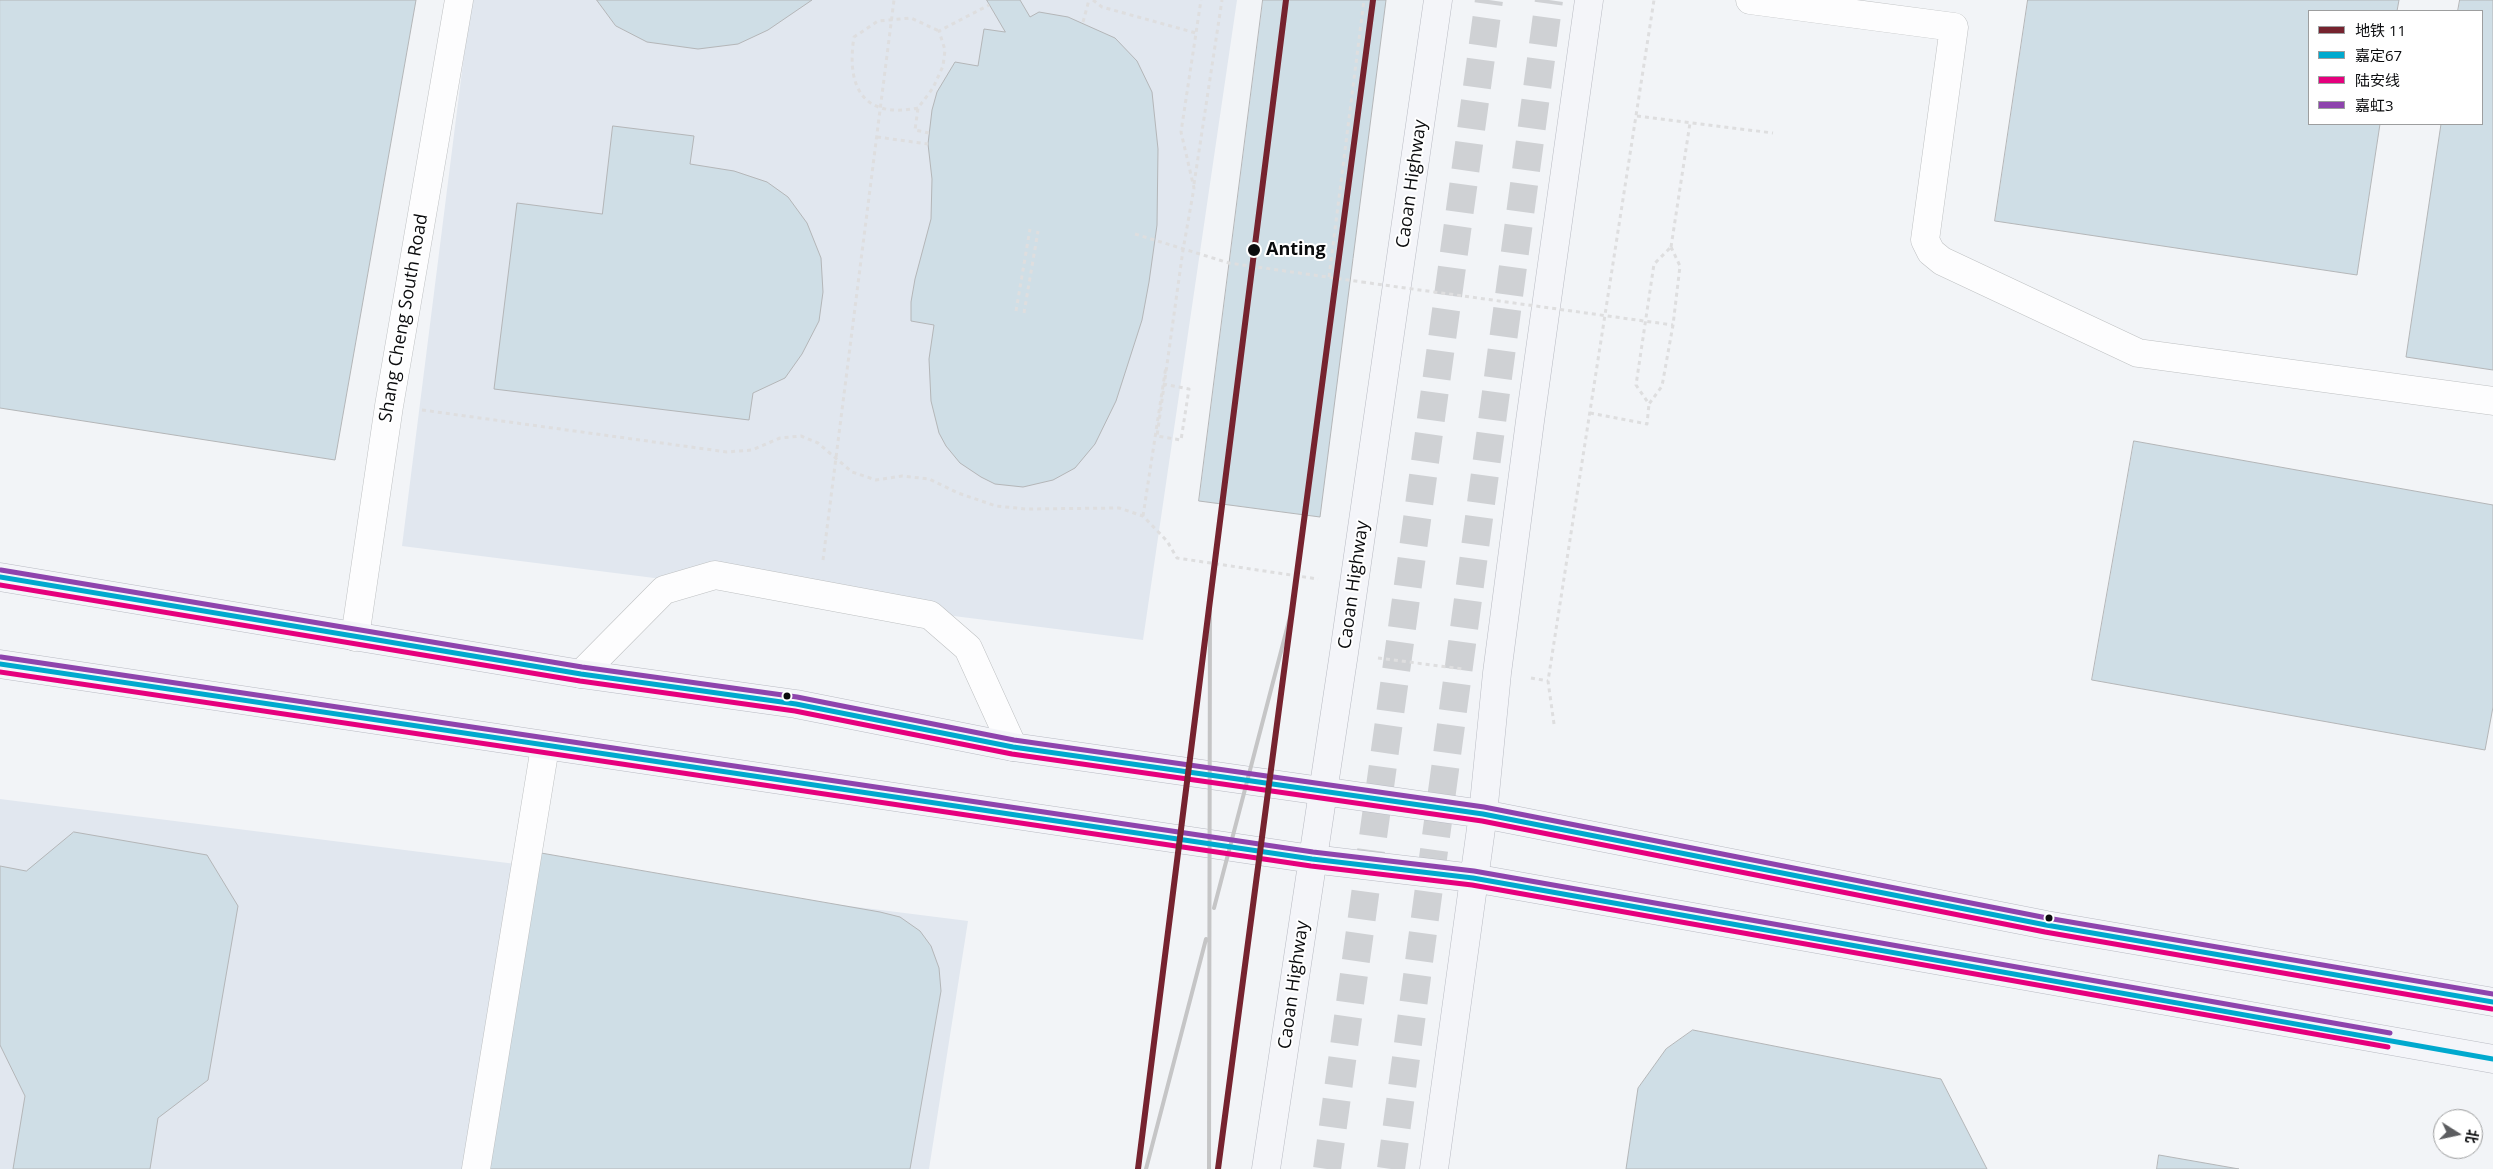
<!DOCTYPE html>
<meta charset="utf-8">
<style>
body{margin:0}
#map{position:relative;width:2493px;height:1169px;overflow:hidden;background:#f2f4f7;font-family:"Open Sans","Noto Sans SC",sans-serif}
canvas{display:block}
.legend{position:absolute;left:2308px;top:10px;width:175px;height:115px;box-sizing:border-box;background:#fff;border:1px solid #9d9e9f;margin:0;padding:6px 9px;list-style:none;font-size:15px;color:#0b0c0e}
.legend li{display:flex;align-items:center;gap:10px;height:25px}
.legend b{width:25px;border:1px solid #9d9e9f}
.north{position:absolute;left:2433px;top:1109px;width:50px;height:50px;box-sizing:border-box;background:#fff;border:1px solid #9d9e9f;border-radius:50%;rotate:100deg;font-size:14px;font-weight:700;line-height:20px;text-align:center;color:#0b0c0e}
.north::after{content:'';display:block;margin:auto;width:18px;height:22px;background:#5c5d60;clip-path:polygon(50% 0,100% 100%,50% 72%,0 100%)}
</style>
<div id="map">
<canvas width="2493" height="1169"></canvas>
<ul class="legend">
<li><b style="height:6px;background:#76232f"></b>地铁 11</li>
<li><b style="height:6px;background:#00a9ce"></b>嘉定67</li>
<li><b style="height:6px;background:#e5007d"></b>陆安线</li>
<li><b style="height:6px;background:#8e44ad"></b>嘉虹3</li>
</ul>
<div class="north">北</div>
</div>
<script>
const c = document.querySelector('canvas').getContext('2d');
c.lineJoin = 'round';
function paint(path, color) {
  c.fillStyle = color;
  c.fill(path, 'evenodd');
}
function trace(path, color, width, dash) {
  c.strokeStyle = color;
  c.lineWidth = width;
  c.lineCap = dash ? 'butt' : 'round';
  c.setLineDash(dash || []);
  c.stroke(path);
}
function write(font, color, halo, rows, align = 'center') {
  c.font = font + ' "Open Sans",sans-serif';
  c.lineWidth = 4;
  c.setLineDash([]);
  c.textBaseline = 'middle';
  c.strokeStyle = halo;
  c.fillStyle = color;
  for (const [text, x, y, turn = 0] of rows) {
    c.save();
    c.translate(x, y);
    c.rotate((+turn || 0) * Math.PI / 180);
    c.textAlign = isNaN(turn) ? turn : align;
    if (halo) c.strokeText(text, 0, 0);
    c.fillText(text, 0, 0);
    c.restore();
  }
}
paint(new Path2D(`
 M471,0H1237L1143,640L402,546Z
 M0,799L968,921L929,1169H0Z`), '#e1e7ef');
const building = new Path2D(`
 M0,0H416L335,460L0,408Z
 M597,0H812L768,30L738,44L698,49L647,42L616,26Z
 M987,0H1020L1030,17L1039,12L1068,17L1115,38L1137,61L1152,92L1158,149L1157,225L1149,282L1142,320L1116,401L1095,444L1075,468L1053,480L1023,487L995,484L981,477L960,463L946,446L939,433L931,401L929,359L934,325L911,321V302L915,279L931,219L932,179L928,144L932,110L937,92L955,62L978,66L984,29L1005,32Z
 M1263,0H1386L1320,517L1199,501Z
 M2028,0H2399L2397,11H2309V124H2380L2357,275L1995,221Z
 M2460,0H2493V370L2406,357L2441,124H2482V11H2458Z
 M613,126L694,136L690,164L734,171L767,182L788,197L807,223L821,258L823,292L819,321L802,354L785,378L753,393L749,420L494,389L517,203L602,214Z
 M2134,441L2493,505V707L2485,750L2092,680Z
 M74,832L207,855L238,906L208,1080L158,1118L150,1169H13L25,1096L0,1045V866L26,871Z
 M541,853L880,912L900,917L920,931L931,946L939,968L941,991L910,1169H485Z
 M1693,1030L1941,1079L1987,1169H1626L1638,1088L1666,1049Z
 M2159,1155L2239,1169H2157Z`);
paint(building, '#cfdee6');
trace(building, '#b4b6b8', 1);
trace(new Path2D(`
 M1327,1169L1489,0
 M1391,1169L1549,0`), '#cfd1d4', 28, [28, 14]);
const minor = new Path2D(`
 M1750,0L1954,27L1925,240L1931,252L1942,261L2138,353L2493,401
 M355,637L389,406L459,0
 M581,674L664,590L715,575L930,615L968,648L1013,747
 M476,1169L545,747`);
const major = new Path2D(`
 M0,577L581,674L796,704L1013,747L1483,814L2046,925L2493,1002
 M0,664L1312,859L1473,878L2493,1059
 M1266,1169L1344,653L1438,0
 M1434,1169L1483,814L1497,673L1530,421L1589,0`);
trace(minor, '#bec0c2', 29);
trace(major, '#b9bbc3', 29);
trace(new Path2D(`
 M1093,0L1102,7L1196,33
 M1083,22L1089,0
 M918,108C863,119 846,87 854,37L878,21L911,18L939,31
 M1637,116L1773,133
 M929,133L915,130L918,108L933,88L943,66L945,50L939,31L989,5
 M877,137L928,144
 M1194,184L1222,0
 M1135,234L1229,263L1362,282
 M1671,247L1680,266L1673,325L1662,386L1649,404L1636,385L1654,264Z
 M1671,247L1690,123
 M1329,277L1364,0
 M1016,311L1030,229
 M1024,313L1038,231
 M1163,384L1189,389L1181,440L1157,436L1183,250L1194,188L1181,132L1201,0
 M422,410L727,452L752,450L780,438L801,436L818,443L852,472L876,480L902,476L929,479L958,493L996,506L1026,509L1119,508L1143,516L1167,541L1177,558L1318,579
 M1590,413L1647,424L1649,404
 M1143,516L1166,366
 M823,560L894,0
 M1378,658L1463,669
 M1531,678L1548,681
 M1554,724L1548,681L1654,0`), '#dededf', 3, [4, 4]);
trace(minor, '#fdfdfe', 28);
trace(major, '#f4f5f9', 28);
trace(new Path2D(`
 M1214,908L1290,617
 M1146,1169L1206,939
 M1209,1169L1210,596`), '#c5c5c6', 4);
trace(new Path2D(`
 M1362,282L1673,325`), '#dededf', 3, [4, 4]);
trace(new Path2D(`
 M0,577L581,674L796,704L1013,747L1483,814L2046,925L2493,1002
 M0,664L1312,859L1473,878L2493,1059`), '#00a9ce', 5);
trace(new Path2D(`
 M0,585L580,681L795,711L1012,754L1482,821L2045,932L2492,1009
 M0,672L1311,866L1472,885L2388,1047`), '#e5007d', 5);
trace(new Path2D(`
 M1,570L582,667L797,697L1014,740L1484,807L2047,918L2493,994
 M1,657L1313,852L1474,871L2390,1033`), '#8e44ad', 5);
trace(new Path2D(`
 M1138,1169L1286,0
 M1218,1169L1373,0`), '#76232f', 6);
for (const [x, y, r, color] of [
 [1254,250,7,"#0b0c0e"],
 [787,696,4.5,"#0b0c0e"],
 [2049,918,4.5,"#0b0c0e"]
]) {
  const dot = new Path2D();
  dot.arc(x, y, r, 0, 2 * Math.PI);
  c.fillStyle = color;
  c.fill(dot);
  trace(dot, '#fff', 2);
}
write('18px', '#0b0c0e', '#fff', [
 ["Caoan Highway",1412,184,-82],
 ["Shang Cheng South Road",404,318,-80],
 ["Caoan Highway",1354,585,-82],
 ["Caoan Highway",1294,985,-82]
]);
write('bold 18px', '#0b0c0e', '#fff', [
 ["Anting",1266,250]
], 'left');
</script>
